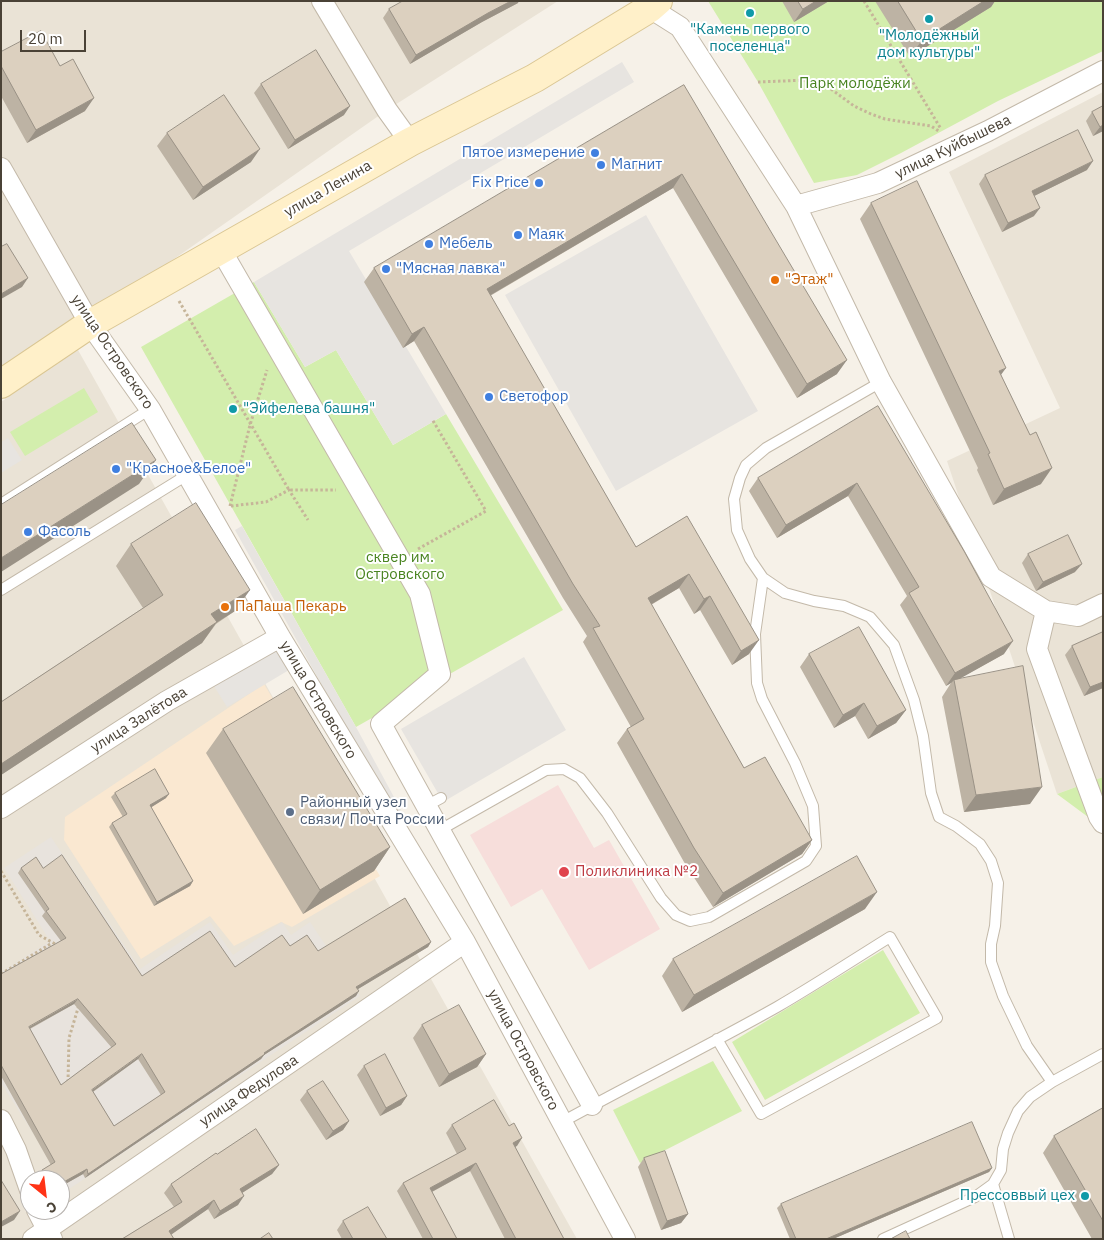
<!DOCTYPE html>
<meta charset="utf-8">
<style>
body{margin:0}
#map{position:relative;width:1104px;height:1240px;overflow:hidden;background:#f6f1e8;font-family:"IBM Plex Sans",sans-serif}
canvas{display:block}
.frame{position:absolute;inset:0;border:2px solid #4a4236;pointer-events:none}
.north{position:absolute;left:20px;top:1170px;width:50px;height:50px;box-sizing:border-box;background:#fff;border:1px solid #b7b3af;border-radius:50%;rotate:151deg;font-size:14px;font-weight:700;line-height:20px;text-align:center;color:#4a4236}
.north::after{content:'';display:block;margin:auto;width:18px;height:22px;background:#ff3316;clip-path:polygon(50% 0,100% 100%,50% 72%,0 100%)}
.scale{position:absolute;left:20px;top:30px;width:66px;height:22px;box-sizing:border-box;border:2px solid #4a4236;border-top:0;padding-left:6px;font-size:15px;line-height:18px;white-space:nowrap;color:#4a4236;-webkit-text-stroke:4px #fff;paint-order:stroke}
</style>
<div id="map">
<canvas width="1104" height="1240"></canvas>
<div class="frame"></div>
<div class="north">С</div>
<div class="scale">20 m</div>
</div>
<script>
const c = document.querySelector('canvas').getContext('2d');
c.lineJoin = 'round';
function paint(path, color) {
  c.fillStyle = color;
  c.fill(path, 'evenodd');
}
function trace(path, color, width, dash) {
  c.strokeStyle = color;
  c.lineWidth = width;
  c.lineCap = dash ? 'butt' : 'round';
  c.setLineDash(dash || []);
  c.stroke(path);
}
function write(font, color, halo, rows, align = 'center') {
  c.font = font + ' "IBM Plex Sans",sans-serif';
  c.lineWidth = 4;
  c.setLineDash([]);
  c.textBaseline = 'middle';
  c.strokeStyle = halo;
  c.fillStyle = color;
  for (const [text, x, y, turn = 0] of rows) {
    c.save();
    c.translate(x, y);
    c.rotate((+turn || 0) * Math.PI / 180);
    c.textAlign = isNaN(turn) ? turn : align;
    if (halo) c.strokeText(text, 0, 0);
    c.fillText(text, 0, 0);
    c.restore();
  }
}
paint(new Path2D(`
 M1,1H558L387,110L1,380Z
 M1103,92V777L1057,794L947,461L1060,408L949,172Z
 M78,350L577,1239H1V402ZM30,1180H60V1210H30Z`), '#eae3d6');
paint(new Path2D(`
 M264,684L380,876L292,927L281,922L234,946L210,916L141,959L64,840L65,817Z`), '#fae8d1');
paint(new Path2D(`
 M51,837L140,969L210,922L233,955L282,922L291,935L310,922L360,996L69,1189L1,1083V972L50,941L4,868Z`), '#e8e3dd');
paint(new Path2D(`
 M558,785L594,848L609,840L660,929L589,970L542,889L511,907L470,835Z`), '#f7dedb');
paint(new Path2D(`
 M708,1H1103V51L998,101L901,153L857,175L814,183L758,82Z
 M254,282L305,367L336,350L393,445L446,414L563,610L356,727L141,347Z
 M84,388L98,412L25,456L10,432Z
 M1103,777V828L1057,794Z
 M883,950L920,1013L765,1100L732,1042Z
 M713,1061L742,1111L640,1163L613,1110Z`), '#d3eead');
paint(new Path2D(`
 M622,62L634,82L349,251L446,414L393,445L336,350L305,367L254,282Z
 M646,215L758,411L616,491L505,295Z
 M8,438L22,460L1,473V442Z
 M242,526L356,727L401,810L394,814L235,530Z
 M274,646L289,670L227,707L212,683Z
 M524,657L566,730L443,802L401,729Z`), '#e7e4e0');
const lane = new Path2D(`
 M881,382L766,448L746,465L740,478L734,499L737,530L750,559L763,578L785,593L814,601L844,606L870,617L894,645L914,700L923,736L931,793L939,817L956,826L980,844L991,861L998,883L995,926L991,944V962L1003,996L1027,1046L1052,1082
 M1,504L150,409
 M1,590L187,475
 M426,806L441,798
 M440,830L546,770L564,769L580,778L607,813L661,898L676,915L690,921L709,917L806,861L816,846L813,806L795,763L762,699L757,683L755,634L763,578
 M562,1122C633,1083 706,1047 777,1007C815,985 853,960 890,937L937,1018L761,1114L717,1039
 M993,1184L1009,1239
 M883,1239L975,1197L993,1184L1001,1170L1003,1149L1008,1133L1018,1111L1030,1097L1052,1082L1103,1054`);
const street = new Path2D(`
 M322,1L387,110L410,142
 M650,8L680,27L796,206L881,382L991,577L1046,611L1037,649L1099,817L1103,823
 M1,168L90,324L150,409L280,637L465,942L625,1239
 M796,206L878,183L988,131L1103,71
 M221,250L420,594L440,674L381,724L592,1105
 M1046,611L1078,616L1103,604
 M1,808L167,701L280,637
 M1,1120L16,1150L30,1190
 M37,1210L52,1239
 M33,1239L465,942`);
const secondary = new Path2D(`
 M1,384L90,324L410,142L535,78L650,8L658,1`);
trace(lane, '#c3b9a9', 12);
trace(street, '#c3b9a9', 22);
trace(secondary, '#dac693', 30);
trace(new Path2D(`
 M864,1L941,129
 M758,82L808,80L827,86L854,106L871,114L885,119L931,126L940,132
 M179,301L289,490H336
 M230,506L250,425L267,370
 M231,506L266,502L289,490L308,520
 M418,549L486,511L432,419
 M1,871L39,935L57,945
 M1,974L52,943
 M68,1082L69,1038L79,1005`), '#c6b599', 3, [2.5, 2.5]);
trace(lane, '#fff', 10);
trace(street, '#fff', 20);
trace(secondary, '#fff0c9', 28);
paint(new Path2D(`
 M782,1H829L794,22Z
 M875,1H995L991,7L910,57Z
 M518,3L482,22L410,64L383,18L389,9Z
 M1,52L85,111L27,143L1,96Z
 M261,84L344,115L288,149L254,93Z
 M684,85L837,374L797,398L673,188L490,296L636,547L687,516L749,654L732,665L700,610L694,614L679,588L651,605L744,768L812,840L802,854L713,907L684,862L617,743L627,729L631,727L583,642L587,636L563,598L414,341L403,348L364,282L374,268Z
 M1103,106V131L1093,136L1086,121L1092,112Z
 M167,133L251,162L193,200L157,146Z
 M1087,170L1034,196V216L1002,232L979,184L985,175Z
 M871,203L1001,375L1030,435L1041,484L993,505L977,470L978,468L860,219Z
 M878,406L1004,654L960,678L1030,804L964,812L942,697L951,683L946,686L900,605L907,596L848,496L777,538L749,491L758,478Z
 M131,544L235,611L216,624L202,643L1,775V702L143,608L116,566Z
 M1028,554L1075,572L1036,591L1022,563Z
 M1103,632V688L1084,696L1065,655L1072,646Z
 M809,654L906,710L896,723L868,739L855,716L834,728L800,667Z
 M223,729L390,847L374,871L303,914L206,753Z
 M115,793L166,798L151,807L193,881L190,886L154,906L109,827L112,823L123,817L111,797Z
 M21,868H43L142,976L235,967L290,946L318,951L431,942L428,947L358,989L356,996L264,1055L261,1059L85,1178L83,1174L60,1187V1180H42L39,1175L42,1170L51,1165L1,1076V974L61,941L42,916L45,912L18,873ZM74,1004L112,1048L61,1085L30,1029ZM138,1059L161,1095L114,1126L93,1092Z
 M865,909L682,1012L662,976L673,959Z
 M422,1025L486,1054L477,1067L439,1087L413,1038Z
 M364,1066L407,1096L401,1105L380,1116L357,1075Z
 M307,1091L349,1121L343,1130L326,1140L300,1100Z
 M1103,1108V1239H1092L1043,1153L1054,1136Z
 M452,1125L509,1126L522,1138L515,1147L564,1239H505L470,1171L432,1192L457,1239H423L397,1191L403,1183L457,1154L446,1133Z
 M217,1154L279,1165L272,1174L242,1193L238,1205L214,1219L208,1209L171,1234L122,1239L174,1207L164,1193L171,1184Z
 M644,1158L688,1214L681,1223L661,1230L638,1167Z
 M992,1168L989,1172L833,1239H790L777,1208L781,1204Z
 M343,1221L387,1239H342L337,1230Z`), '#bdb3a4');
paint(new Path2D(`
 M511,1H519L518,3L482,22L410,64L416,55L488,13Z
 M816,1H829L794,22L803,9Z
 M984,1H995L991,7L910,57L922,40Z
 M94,98L85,111L27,143L36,130Z
 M350,106L344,115L288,149L295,140Z
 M1103,125V131L1093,136L1100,127Z
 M260,149L251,162L193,200L203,187Z
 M1093,161L1087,170L1026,200L1032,191Z
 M682,174L673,188L477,303L487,289Z
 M1040,208L1034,216L1002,232L1008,223Z
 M28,278L22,287L1,299V294Z
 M424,327L414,341L403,348L412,334Z
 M847,360L837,374L797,398L807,384Z
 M1006,368L995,383L999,371Z
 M156,460L139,484L1,572V558Z
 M1052,468L1041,484L993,505L1004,489Z
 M857,483L848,496L777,538L786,525Z
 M1082,564L1075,572L1036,591L1043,582Z
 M689,574L679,588L638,612L648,598Z
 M250,590L235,611L216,623L202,643L1,775V764L211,614Z
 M710,596L700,610L694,614L704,599Z
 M759,640L749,654L732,665L741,651Z
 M1013,641L1004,654L954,682V680L951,683L946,686L955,673Z
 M1103,682V688L1084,696L1090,687Z
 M864,703L855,716L834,728L843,715Z
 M906,710L896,723L868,739L877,726Z
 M1042,787L1030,804L964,812L976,795Z
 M169,794L166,798L147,810L150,805Z
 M812,840L802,854L713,907L723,893Z
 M390,847L374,871L303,914L320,890Z
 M193,881L190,886L154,906L157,902Z
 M877,892L865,909L682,1012L694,995Z
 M431,942L428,947L353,992L356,987Z
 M359,991L356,996L264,1055L261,1059L85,1178L88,1174L264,1053Z
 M78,999L74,1004L25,1031L29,1027Z
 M142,1054L138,1059L88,1095L92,1090Z
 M486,1054L477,1067L439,1087L449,1074Z
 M407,1096L401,1105L380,1116L386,1108Z
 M349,1121L343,1130L326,1140L333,1131Z
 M522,1138L517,1146L507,1151L513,1143Z
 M476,1163L470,1171L424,1196L430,1188Z
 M279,1165L272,1174L234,1198L240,1189Z
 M992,1168L989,1172L833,1239H826Z
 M87,1169L83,1174L60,1187V1184Z
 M244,1196L238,1205L214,1219L220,1211Z
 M214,1200L208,1209L165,1239L169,1231Z
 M20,1211L14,1220L1,1227V1222Z
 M688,1214L681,1223L661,1230L667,1221Z`), '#9a9286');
const building = new Path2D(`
 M403,1H511L488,13L416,55L389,9Z
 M798,1H816L803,9Z
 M898,1H984L922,40Z
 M41,31L60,66L73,59L94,98L36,130L1,66V52Z
 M316,50L350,106L295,140L261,84Z
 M684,85L847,360L807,384L682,174L487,289L636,547L687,516L759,640L741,651L710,596L704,599L689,574L648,598L744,768L765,757L812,840L723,893L694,848L627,729L644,719L593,628L600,626L573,584L424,327L412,334L374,268Z
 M224,95L260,149L203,187L167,133Z
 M1103,106V125L1100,127L1092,112Z
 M1078,130L1093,161L1032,191L1040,208L1008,223L985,175Z
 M917,181L1006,368L999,371L1030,435L1036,432L1052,468L1004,489L988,454L990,453L871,203Z
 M7,244L28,278L1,294V247Z
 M878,406L964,551L1013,641L955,673L909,593L919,587L857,483L786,525L758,478Z
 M132,423L156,460L1,558V505Z
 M196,503L250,590L211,614L217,622L1,764V702L163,595L131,544Z
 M1068,535L1082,564L1043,582L1028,554Z
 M859,627L906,710L877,726L864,703L843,715L809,654Z
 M1103,632V682L1090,687L1072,646Z
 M1023,666L1042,787L976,795L954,680Z
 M293,687L390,847L320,890L223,729Z
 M155,769L169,794L150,805L193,881L157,902L112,823L127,814L115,793Z
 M62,855L142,976L210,931L235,967L282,935L290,946L307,935L318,951L405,898L431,942L356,987L359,991L264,1053L265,1054L88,1174L87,1169L60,1184V1180H49L42,1170L55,1162L1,1065V974L66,938L46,911L49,909L21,868L36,857L43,868ZM78,999L116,1044L61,1085L29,1027ZM142,1054L165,1092L114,1126L92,1090Z
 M857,856L877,892L694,995L673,959Z
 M459,1005L486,1054L449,1074L422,1025Z
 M385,1054L407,1096L386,1108L364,1066Z
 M323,1081L349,1121L333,1131L307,1091Z
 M494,1100L509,1126L514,1123L522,1138L513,1143L564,1239H516L476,1163L430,1188L457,1239H433L403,1183L466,1149L452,1125Z
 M1103,1108V1221L1054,1136Z
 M972,1122L992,1168L826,1239H796L781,1204Z
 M256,1129L279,1165L240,1189L244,1196L220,1211L214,1200L169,1231L174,1239H122L182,1202L171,1184L216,1153L217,1154Z
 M665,1151L688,1214L667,1221L644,1158Z
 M1,1180L20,1211L1,1222Z
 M368,1207L387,1239H353L343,1221Z
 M906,1231L910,1239H891Z
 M269,1233L273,1239H260Z`);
paint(building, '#dcd0bf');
trace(building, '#9a9286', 1);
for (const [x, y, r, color] of [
 [750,13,5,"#0f9aa8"],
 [929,19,5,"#0f9aa8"],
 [595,153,5,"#3f7fe0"],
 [601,165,5,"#3f7fe0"],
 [539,183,5,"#3f7fe0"],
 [518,235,5,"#3f7fe0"],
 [429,244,5,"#3f7fe0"],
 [386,269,5,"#3f7fe0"],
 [775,280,5,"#e8710a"],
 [489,397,5,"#3f7fe0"],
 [233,409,5,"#0f9aa8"],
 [116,469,5,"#3f7fe0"],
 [28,532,5,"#3f7fe0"],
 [225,607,5,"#e8710a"],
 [290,812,5,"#5c6f8a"],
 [564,872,6,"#e0444e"],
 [1085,1196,5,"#0f9aa8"]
]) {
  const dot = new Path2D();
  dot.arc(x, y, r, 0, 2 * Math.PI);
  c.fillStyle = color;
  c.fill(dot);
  trace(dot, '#fff', 2);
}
write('15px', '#0d838f', '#fff', [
 ["\"Камень первого",750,30],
 ["поселенца\"",750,47],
 ["\"Молодёжный",929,36],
 ["дом культуры\"",929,53],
 ["\"Эйфелева башня\"",243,409,"left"],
 ["Прессоввый цех",1075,1196,"right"]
]);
write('15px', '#498421', '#fff', [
 ["Парк молодёжи",855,84],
 ["сквер им.",400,558],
 ["Островского",400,575]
]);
write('15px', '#4a4236', '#fff', [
 ["улица Куйбышева",953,147,-26],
 ["улица Ленина",328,189,-30],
 ["улица Островского",112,352,56],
 ["улица Островского",318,700,59],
 ["улица Залётова",139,720,-32],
 ["улица Островского",523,1050,62],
 ["улица Федулова",249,1091,-34]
]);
write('15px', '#366cbe', '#fff', [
 ["Пятое измерение",585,153,"right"],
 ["Магнит",611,165],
 ["Fix Price",529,183,"right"],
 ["Maяк",528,235],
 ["Мебель",439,244],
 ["\"Мясная лавка\"",396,269],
 ["Светофор",499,397],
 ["\"Красное&Белое\"",126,469],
 ["Фасоль",38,532]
], 'left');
write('15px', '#c56008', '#fff', [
 ["\"Этаж\"",785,280],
 ["ПаПаша Пекарь",235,607]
], 'left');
write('15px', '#4e5e75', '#fff', [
 ["Районный узел",300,803],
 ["связи/ Почта России",300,820]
], 'left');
write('15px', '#be3a42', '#fff', [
 ["Поликлиника №2",575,872]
], 'left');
</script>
